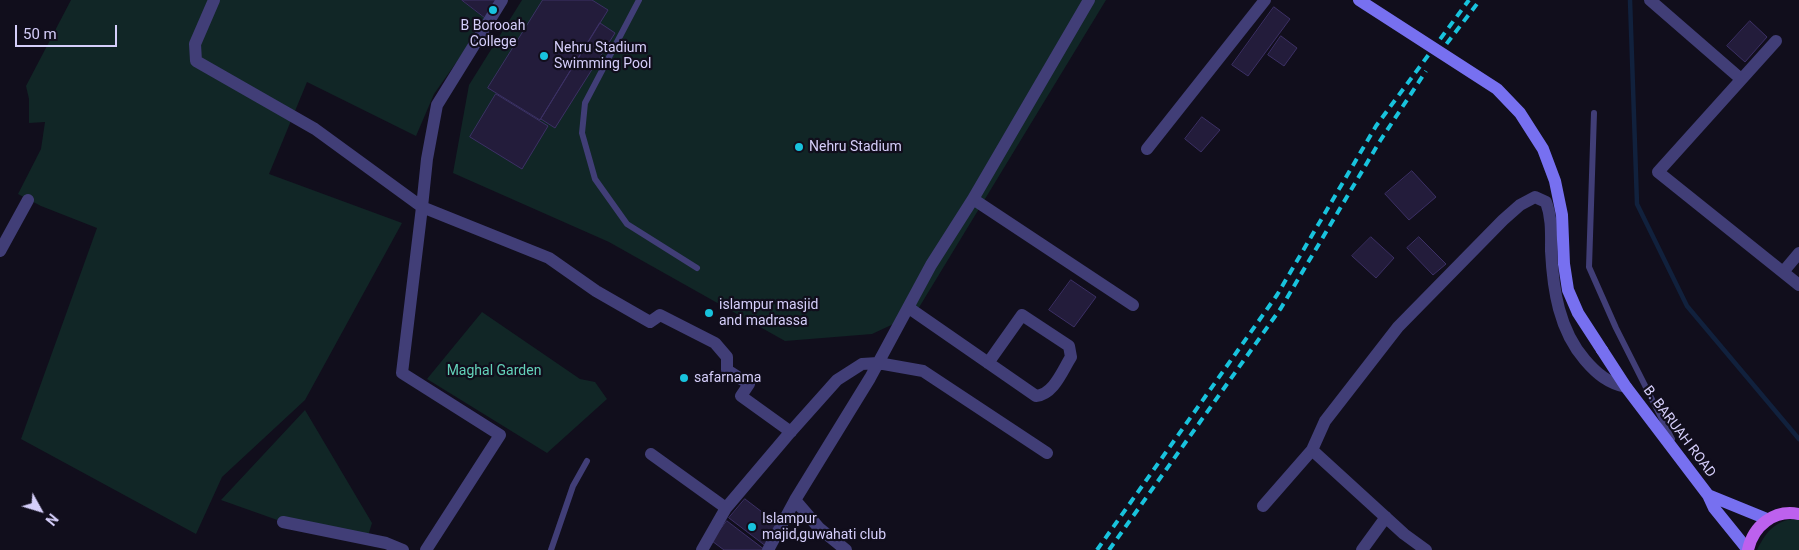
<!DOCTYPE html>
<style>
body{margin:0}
#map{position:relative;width:1799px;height:550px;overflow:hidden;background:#110e1c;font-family:Roboto,sans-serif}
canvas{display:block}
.north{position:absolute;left:15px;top:485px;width:50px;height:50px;-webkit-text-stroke:4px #110e1c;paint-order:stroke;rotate:129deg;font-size:14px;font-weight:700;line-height:20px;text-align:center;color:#d5cefa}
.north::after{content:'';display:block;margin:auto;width:18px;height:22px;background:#d5cefa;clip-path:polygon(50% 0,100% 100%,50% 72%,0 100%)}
.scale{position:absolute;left:15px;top:25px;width:102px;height:22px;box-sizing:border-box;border:2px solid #d5cefa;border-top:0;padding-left:6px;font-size:15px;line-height:18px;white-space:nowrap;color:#d5cefa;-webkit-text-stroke:4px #110e1c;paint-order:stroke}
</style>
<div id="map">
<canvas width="1799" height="550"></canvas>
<div class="north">N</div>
<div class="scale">50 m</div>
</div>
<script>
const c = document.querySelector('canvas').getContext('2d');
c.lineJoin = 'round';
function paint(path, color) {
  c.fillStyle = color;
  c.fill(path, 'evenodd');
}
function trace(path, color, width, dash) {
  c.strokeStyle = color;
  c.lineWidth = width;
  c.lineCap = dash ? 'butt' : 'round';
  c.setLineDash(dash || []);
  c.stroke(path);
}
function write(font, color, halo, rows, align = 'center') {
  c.font = font + ' Roboto,sans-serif';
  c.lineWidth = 4.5;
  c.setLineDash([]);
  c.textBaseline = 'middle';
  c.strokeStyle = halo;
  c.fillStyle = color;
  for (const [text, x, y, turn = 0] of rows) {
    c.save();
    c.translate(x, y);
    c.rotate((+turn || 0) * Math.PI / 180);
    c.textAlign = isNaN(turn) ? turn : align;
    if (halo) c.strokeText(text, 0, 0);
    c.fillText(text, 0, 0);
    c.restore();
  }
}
paint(new Path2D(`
 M71,0H461L487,19L434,94L416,136L307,82L269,174L402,223L305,400L222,477L196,534L21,439L97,228L41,206L18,194L41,149L45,122L29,123V99L26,86Z
 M522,0H1106L915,314L872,334L785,341L609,242L453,173L469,85Z
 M482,312L580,379L595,382L607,399L547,453L427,379Z
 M305,410L372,523L367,539L283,522L221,500Z
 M1799,518V550H1757C1767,530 1776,520 1799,518Z`), '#112626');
trace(new Path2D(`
 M1630,0L1637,204L1687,306L1799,439`), '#11213d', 4.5);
const building = new Path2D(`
 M462,0H502L487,19Z
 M543,0H592L608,10L540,120L488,88Z
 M1274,7L1290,19L1248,76L1232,65Z
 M1750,21L1767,37L1745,62L1727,46Z
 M600,23L615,33L555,128L541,119Z
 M1281,36L1297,48L1284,66L1268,55Z
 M496,94L548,126L522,169L470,137Z
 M1202,117L1220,130L1201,152L1185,139Z
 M1412,171L1436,197L1409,220L1385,194Z
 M1371,237L1394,258L1376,278L1352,256Z
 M1419,237L1446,264L1433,275L1407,248Z
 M1071,280L1096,297L1074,327L1049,310Z
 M745,499L783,528L767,547L729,518Z
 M727,521L765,550H724L712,541Z`);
paint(building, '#231c3b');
trace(building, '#3c3065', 1);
trace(new Path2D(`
 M639,0L585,103L582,133L595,179L627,224L697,268
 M1594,113L1589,267L1616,328L1672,439
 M551,550L573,486L587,461`), '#413e77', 6);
trace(new Path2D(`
 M214,0L195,44L196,61L315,129L422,207
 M1650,0L1741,79
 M1776,41L1658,172L1799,285
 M1147,149L1265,0
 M973,199L1089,0
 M422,207L427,159L437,105L502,0
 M0,251L28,200
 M1783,272L1799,253
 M909,308L1036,396C1054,394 1062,371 1071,357L1069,346L1022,315L988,363
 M1312,450L1404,534L1426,550
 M651,454L726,508
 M1263,506L1312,450L1325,421L1398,327L1503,220L1520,205L1535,197L1546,202C1552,218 1551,234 1551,251C1553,290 1559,330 1585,360C1597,374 1608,383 1626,387
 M283,522L386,543L403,550
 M426,550L500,435L402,373L422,207L549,258L596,291L650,322L660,315L715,343L727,357V370L749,384L741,396L791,432
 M702,550L726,508L787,436L837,380L862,364L878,363L923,371L1047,453
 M768,550L795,500
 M846,550L819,528L795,500L870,378L931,265L973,199L1133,305
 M1362,550L1386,517`), '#413e77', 12);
trace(new Path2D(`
 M1602,350L1626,387L1708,495L1714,508L1748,550
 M1708,495L1767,519`), '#7770f0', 12);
trace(new Path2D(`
 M1748,550C1753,526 1774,509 1799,514`), '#bd61ee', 12);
trace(new Path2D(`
 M1438,55L1480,0
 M1097,550L1277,295L1376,126L1469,0
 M1109,550L1281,308L1380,141L1426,71`), '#18c3dd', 4, [8, 6]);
trace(new Path2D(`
 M1359,0L1497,89L1520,113L1543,149L1555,181L1562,215L1564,264L1568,290L1578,313L1602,350`), '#7770f0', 12);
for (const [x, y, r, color] of [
 [493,10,5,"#18c3dd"],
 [544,56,5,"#18c3dd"],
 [799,147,5,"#18c3dd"],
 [709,313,5,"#18c3dd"],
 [684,378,5,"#18c3dd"],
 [752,527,5,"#18c3dd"]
]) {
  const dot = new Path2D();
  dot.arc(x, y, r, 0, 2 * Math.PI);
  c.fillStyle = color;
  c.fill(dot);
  trace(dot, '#110e1c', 2);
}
write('14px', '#d5cefa', '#110e1c', [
 ["B Borooah",493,26,"center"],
 ["College",493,42,"center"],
 ["Nehru Stadium",554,48],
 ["Swimming Pool",554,64],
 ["Nehru Stadium",809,147],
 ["islampur masjid",719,305],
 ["and madrassa",719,321],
 ["safarnama",694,378],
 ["Islampur",762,519],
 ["majid,guwahati club",762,535]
], 'left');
write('14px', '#63d1b9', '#110e1c', [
 ["Maghal Garden",494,371]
]);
write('14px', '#d5cefa', '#110e1c', [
 ["B. BARUAH ROAD",1679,432,53]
]);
</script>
